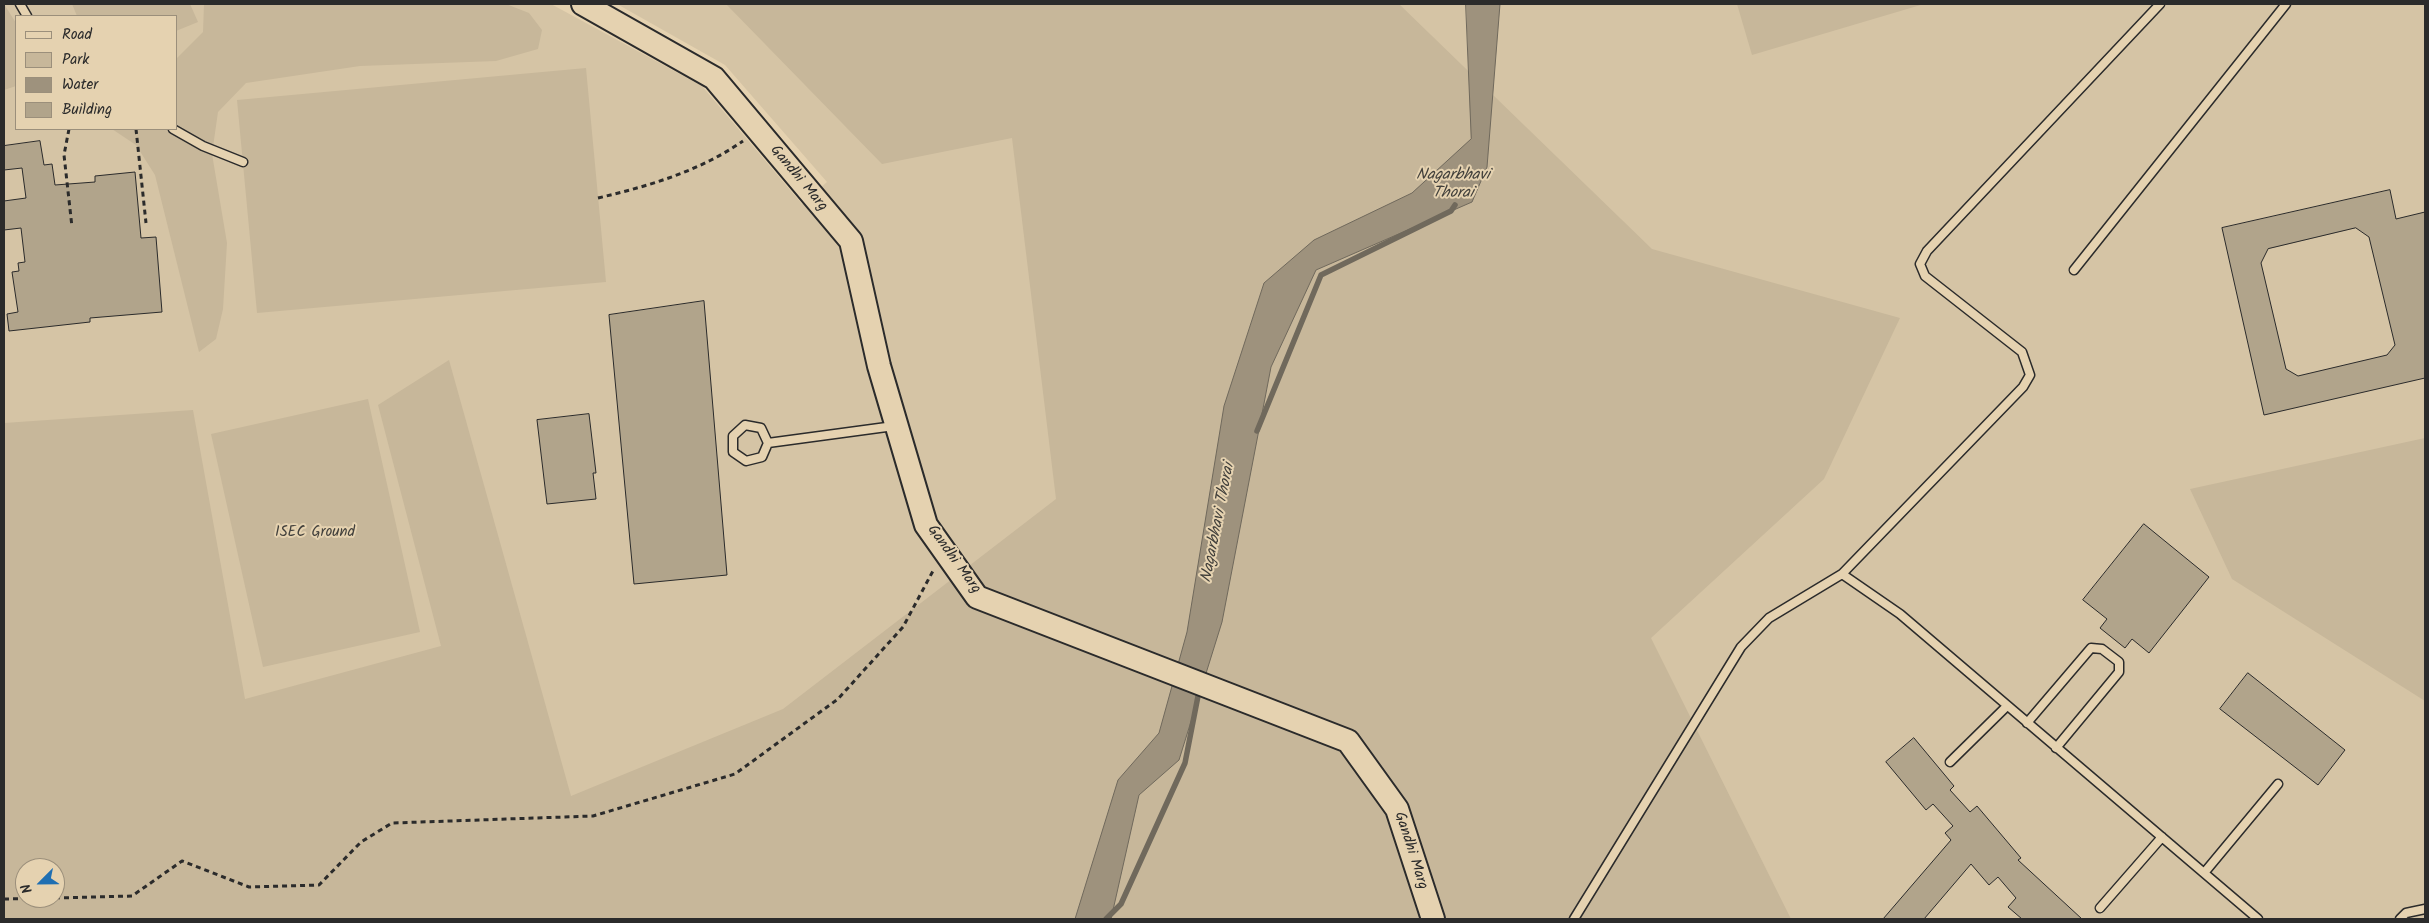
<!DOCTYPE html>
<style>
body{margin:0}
#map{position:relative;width:2429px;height:923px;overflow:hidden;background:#e5d2b0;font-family:Kalam,sans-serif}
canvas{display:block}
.frame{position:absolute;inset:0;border:5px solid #2b2b2b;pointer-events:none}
.legend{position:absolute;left:15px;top:15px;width:162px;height:115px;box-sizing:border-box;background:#e5d2b0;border:1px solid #9b8f7b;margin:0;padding:6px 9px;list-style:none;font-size:15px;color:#2b2b2b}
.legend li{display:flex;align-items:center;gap:10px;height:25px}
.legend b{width:25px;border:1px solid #9b8f7b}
.north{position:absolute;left:15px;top:858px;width:50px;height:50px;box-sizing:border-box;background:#e5d2b0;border:1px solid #9b8f7b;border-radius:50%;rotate:247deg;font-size:14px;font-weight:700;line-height:20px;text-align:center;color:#2b2b2b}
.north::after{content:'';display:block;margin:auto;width:18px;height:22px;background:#1f6fb2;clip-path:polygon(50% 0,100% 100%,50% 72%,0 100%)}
</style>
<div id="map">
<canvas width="2429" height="923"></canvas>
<div class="frame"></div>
<ul class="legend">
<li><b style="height:6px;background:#e5d2b0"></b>Road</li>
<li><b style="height:14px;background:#c7b79a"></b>Park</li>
<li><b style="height:14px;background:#9e927d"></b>Water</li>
<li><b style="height:14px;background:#b1a48b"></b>Building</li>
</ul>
<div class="north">N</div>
</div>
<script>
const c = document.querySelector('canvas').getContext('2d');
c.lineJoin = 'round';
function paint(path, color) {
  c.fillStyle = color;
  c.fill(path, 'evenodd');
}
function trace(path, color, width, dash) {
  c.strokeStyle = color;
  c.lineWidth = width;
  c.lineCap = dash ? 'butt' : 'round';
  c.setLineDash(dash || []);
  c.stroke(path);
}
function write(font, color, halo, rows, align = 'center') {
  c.font = font + ' Kalam,sans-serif';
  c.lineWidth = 4;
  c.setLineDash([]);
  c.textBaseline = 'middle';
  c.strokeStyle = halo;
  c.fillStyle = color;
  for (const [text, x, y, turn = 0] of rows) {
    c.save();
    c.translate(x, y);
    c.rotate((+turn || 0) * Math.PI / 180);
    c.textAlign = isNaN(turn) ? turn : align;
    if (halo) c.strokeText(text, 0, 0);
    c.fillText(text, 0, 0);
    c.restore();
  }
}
paint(new Path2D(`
 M4,4H551L702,86L802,204L827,182L725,65L617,4H2425V919H4ZM16,16H176V129H16ZM25,868H55V898H25Z`), '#d5c4a5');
paint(new Path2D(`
 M4,4L16,23V86L4,90Z
 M72,4H190L198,22L176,31V16H77Z
 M204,4H506L529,13L542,30L538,49L496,61L360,66L246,83L218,112L212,154L227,243L223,309L216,339L199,352L155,175L136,145L112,129H176V59L203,32Z
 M726,4H1399L1652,249L1900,318L1824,479L1651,638L1791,919H4V423L193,410L245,699L441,646L378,405L449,360L571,796L783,709L1056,499L1012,138L882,164ZM25,868H55V898H25Z
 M1737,4H1924L1752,55Z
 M586,68L606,282L257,313L237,100Z
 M368,399L420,632L263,667L211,434Z
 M2425,438V701L2232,579L2190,489Z`), '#c7b79a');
const water = new Path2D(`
 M1466,4H1500L1487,167L1472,202L1316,270L1271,367L1222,622L1179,760L1139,795L1111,919H1075L1118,780L1159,733L1187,632L1224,406L1264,283L1314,240L1412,193L1471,139Z`);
paint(water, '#9e927d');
trace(water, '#70695c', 1);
trace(new Path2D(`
 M1257,431L1321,275L1451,211L1455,205
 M1106,919L1121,904L1185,763L1199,691`), '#70695c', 5.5);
const building = new Path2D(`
 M40,141L44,165L52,164L55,185L95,182V176L135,172L141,238L156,237L162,312L90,318V322L9,331L7,314L18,312L12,272L19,271L18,263L25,262L21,228L4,230V201L26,198L22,168L4,170V146Z
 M2390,190L2396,219L2425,212V378L2264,415L2222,228ZM2356,228L2369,237L2395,345L2387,355L2298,376L2286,369L2261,263L2268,249Z
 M704,301L727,575L634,584L609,315Z
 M589,414L596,473H593L596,499L547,504L537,420Z
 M2144,524L2209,577L2149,653L2132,639L2125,648L2100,628L2107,619L2083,600Z
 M2248,673L2345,750L2318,785L2220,709Z
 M1914,738L1954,786L1950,790L1970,812L1977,806L2021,858L2018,860L2082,919H2022L2008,907L2016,898L1998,877L1989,885L1971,864L1924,919H1883L1951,840L1945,833L1953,826L1933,804L1926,810L1886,762Z`);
paint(building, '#b1a48b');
trace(building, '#2b2b2b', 1);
const service = new Path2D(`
 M20,4L27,16
 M173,129L203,146L243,162
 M2074,270L2286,4
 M745,425L761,428L768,443L762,457L746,461L733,452V436Z
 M768,443L894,426
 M1842,574L2023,387L2030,375L2022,352L1925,276L1920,264L1927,251L2160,4
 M2027,723L2091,648L2102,649L2119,662V672L2056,748
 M1950,762L2007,706
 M2204,873L2278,784
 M2100,908L2162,837
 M1574,919L1741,647L1769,618L1842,574L1900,614L2258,919
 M2400,919L2406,913L2425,909`);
const secondary = new Path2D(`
 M583,4L714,78L851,241L879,366L926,525L977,597L1348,741L1397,809L1433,919`);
trace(service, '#2b2b2b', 11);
trace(secondary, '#2b2b2b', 26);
trace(new Path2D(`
 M69,129L64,155L72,227
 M136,129L146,223
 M598,198C649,186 700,171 743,141
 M55,898L132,896L182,861L249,887L319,885L361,842L392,823L593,816L735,774L838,699L903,627L934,569
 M4,899L49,898`), '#2b2b2b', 3, [5, 4]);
trace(service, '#e5d2b0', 8);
trace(secondary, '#e5d2b0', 22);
write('15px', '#2b2b2b', '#e5d2b0', [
 ["Gandhi Marg",798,179,50],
 ["Gandhi Marg",953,560,54],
 ["Gandhi Marg",1410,851,72]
]);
write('15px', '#42403c', '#e5d2b0', [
 ["ISEC Ground",315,533]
]);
write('italic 16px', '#42403b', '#e5d2b0', [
 ["Nagarbhavi",1453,176],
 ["Thorai",1453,194],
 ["Nagarbhavi Thorai",1219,523,-79]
]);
</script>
